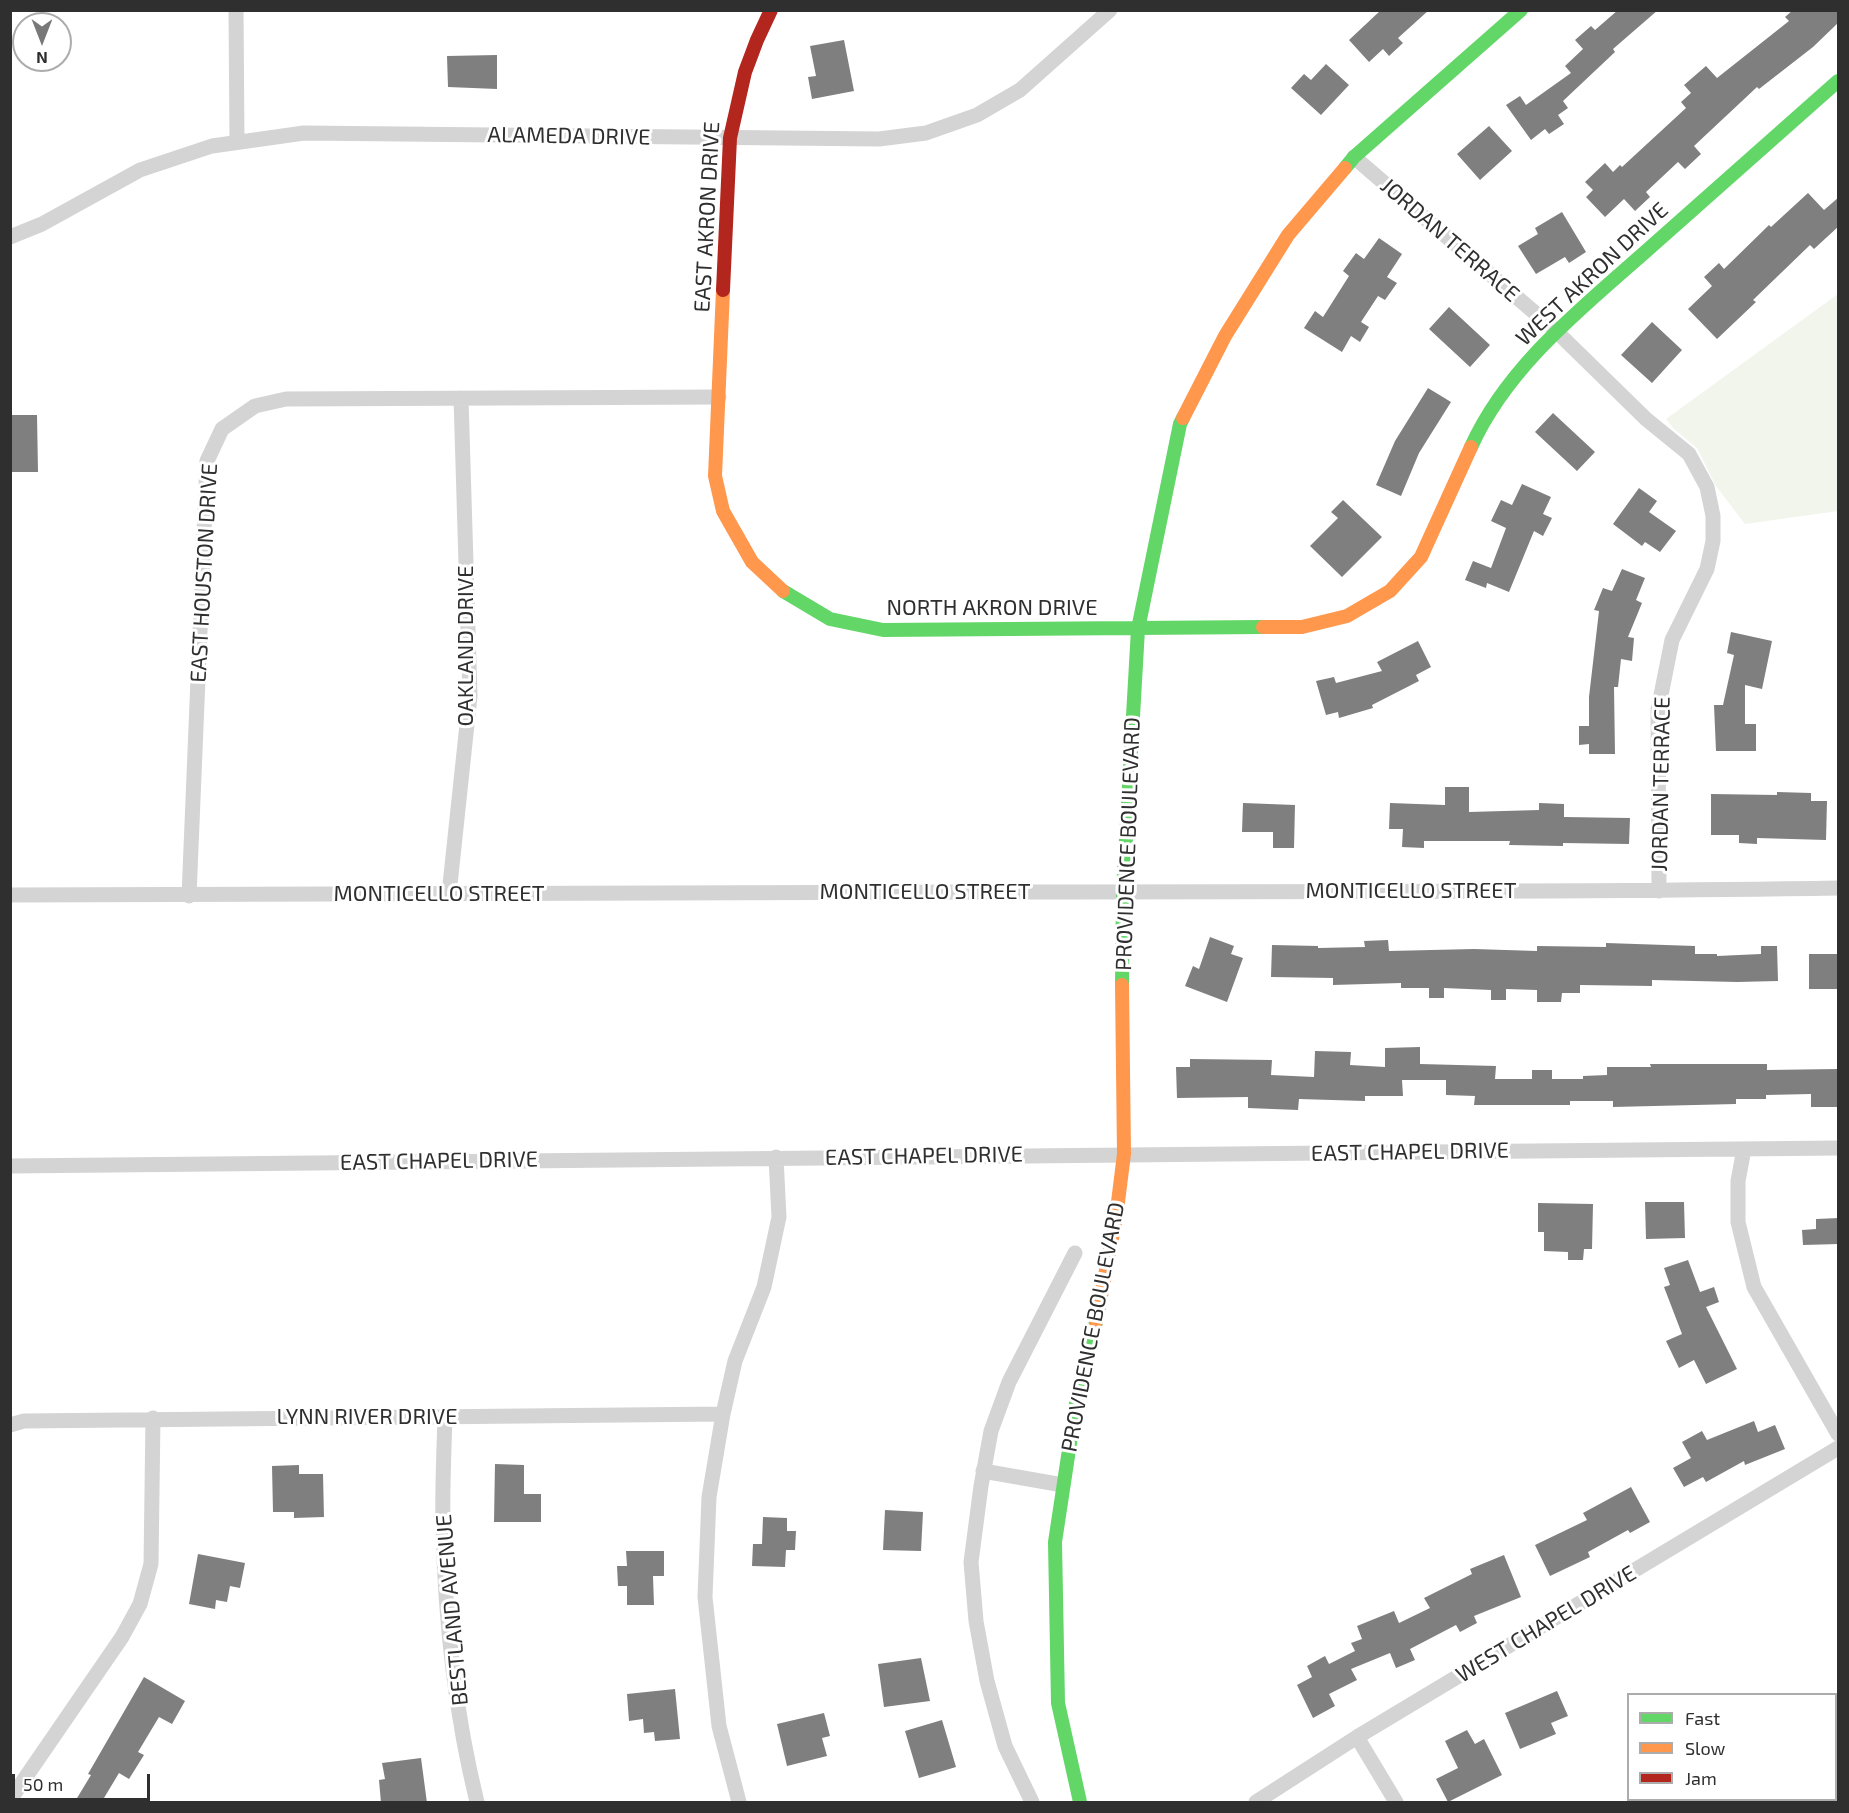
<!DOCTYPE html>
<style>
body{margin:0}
#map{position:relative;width:1849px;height:1813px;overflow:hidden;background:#fff;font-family:"Exo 2",sans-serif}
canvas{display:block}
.frame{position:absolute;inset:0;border:12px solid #2f2f2f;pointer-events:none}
.legend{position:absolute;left:1627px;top:1693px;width:210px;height:108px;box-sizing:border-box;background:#fff;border:2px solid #acacac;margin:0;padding:8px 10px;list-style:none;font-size:18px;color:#2f2f2f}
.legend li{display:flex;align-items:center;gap:12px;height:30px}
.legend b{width:30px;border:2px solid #acacac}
.north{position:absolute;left:12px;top:12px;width:60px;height:60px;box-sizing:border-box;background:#fff;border:2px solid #acacac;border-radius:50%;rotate:180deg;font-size:16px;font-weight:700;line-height:24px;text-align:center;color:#2f2f2f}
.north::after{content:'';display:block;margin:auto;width:21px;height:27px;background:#787878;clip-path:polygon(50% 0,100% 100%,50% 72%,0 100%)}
.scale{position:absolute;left:12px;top:1774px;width:138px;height:27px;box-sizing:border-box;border:3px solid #2f2f2f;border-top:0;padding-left:8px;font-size:18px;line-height:21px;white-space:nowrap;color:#2f2f2f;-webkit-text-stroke:4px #fff;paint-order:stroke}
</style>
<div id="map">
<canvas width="1849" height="1813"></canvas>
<div class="frame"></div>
<ul class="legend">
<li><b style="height:8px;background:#63d668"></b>Fast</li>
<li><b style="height:8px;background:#ff974d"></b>Slow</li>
<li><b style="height:8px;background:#b3261e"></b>Jam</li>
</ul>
<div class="north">N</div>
<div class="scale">50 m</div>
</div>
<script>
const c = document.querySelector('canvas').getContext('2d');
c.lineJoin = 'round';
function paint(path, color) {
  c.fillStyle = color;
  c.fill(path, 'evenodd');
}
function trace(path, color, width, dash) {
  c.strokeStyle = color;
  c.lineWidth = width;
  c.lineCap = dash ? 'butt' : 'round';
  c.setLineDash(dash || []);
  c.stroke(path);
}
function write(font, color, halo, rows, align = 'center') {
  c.font = font + ' "Exo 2",sans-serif';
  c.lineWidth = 6;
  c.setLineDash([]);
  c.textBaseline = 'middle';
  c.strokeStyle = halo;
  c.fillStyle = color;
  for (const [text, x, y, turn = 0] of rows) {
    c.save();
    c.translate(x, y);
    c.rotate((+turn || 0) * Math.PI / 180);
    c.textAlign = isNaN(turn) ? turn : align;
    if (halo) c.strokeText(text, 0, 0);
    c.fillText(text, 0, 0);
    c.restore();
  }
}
paint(new Path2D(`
 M1838,294V511L1745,524L1716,486L1697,448L1673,428L1666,419Z`), '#f1f5ec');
paint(new Path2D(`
 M1381,10H1429L1398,38L1403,43L1389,56L1383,49L1369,62L1349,40Z
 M1618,10H1658L1613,49L1615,52L1563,101L1568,108L1558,115L1564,124L1549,134L1545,129L1531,140L1506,105L1520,96L1526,105L1571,73L1565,66L1583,49L1575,40L1591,26L1595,30Z
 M1793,10H1839V22L1813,47L1759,89L1757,87L1694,146L1701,154L1685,169L1678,162L1646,192L1650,197L1635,211L1624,199L1605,217L1586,197L1593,190L1585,182L1605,163L1613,172L1620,165L1622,167L1686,108L1681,102L1691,93L1684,85L1706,66L1717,78L1789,21L1785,17Z
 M844,40L854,91L812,99L808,77L816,76L810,46Z
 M497,55V89L448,87L447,56Z
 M1326,64L1349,85L1321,115L1291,88L1304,74L1311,80Z
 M1489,126L1512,151L1480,180L1457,154Z
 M1808,193L1824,210L1839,197V226L1814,249L1810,245L1753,300L1756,302L1717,339L1688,309L1712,286L1704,277L1719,263L1724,269L1769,225L1771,227Z
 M1562,212L1586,252L1569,263L1565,257L1536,274L1518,246L1538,234L1535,228Z
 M1379,238L1402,254L1387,277L1397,283L1385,300L1378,296L1361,322L1369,327L1360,342L1351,336L1342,352L1304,328L1315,311L1323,317L1349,276L1343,271L1356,253L1364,259Z
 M1449,307L1490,345L1470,367L1429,329Z
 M1652,322L1682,350L1652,383L1621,355Z
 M1428,388L1451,402L1419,453L1401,496L1376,485L1395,441Z
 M1553,413L1595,452L1577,471L1535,432Z
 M10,415H37L38,472H10Z
 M1522,484L1551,497L1543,514L1552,518L1543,536L1534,531L1509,592L1487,583L1486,588L1465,580L1473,561L1491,568L1506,528L1491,521L1501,500L1512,505Z
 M1639,488L1657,501L1649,512L1676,531L1660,552L1645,542L1642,546L1613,524Z
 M1343,500L1382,537L1342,577L1310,546L1338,518L1331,512Z
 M1622,569L1645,578L1636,600L1642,603L1628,637L1634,638L1632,661L1621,659L1618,687H1614L1615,754H1589V744L1579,745V726H1589V697L1599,611L1594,610L1603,588L1612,591Z
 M1731,632L1772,641L1762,689L1745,685V724H1756V751H1716L1714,705H1723L1734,655L1727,653Z
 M1418,641L1431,667L1416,675L1419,681L1372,705L1373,708L1339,718L1338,712L1326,715L1316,681L1334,677L1336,683L1382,671L1377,662Z
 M1445,787H1469V812L1539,810V803L1564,804V817L1630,818L1629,844L1563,843V846L1509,845L1510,841H1424V848L1402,847L1403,829H1389L1390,803L1445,805Z
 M1777,792L1811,793V801H1827L1826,840L1757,838V844L1739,843V835H1711V794L1777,795Z
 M1243,803L1295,805L1294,848H1273V832H1242Z
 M1210,937L1234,946L1231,954L1243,958L1227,1002L1185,986L1193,966L1199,969Z
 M1388,940L1389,951L1474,949L1537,951V946L1606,947V943L1695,946V954H1717V956L1761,954V946H1777L1778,981L1737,982L1652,980V986L1580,985V993H1562L1561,1002H1537V990L1506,989V1000H1491V990L1444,988V998H1429V988H1401V983L1333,985V978L1271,977L1272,945L1318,946V948L1365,947L1364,941Z
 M1809,954H1839V989H1809Z
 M1420,1047V1064L1496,1066L1495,1079H1532V1070H1552V1079H1583V1076L1607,1075V1067H1651L1650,1064H1767V1070L1837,1069V1107H1811V1094L1766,1095V1099H1736V1104L1613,1107V1101H1570V1105H1474L1475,1096L1446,1095V1080H1402L1403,1096H1365V1101L1299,1099L1298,1110L1248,1108V1097L1177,1098L1176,1067H1190V1059L1272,1060L1271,1075L1314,1077L1315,1051L1351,1052L1350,1065L1385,1067V1048Z
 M1645,1202H1684L1685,1238L1646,1239Z
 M1538,1203L1593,1204L1592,1249H1584L1583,1260H1568V1252L1544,1251V1232H1538Z
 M1839,1218V1244L1803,1245L1802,1230L1816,1229V1219Z
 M1688,1260L1700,1292L1714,1287L1719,1302L1706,1307L1737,1369L1706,1384L1694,1360L1679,1368L1666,1341L1682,1334L1664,1287L1670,1285L1664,1268Z
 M1754,1421L1758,1432L1775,1425L1785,1449L1745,1465L1744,1461L1706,1482L1703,1477L1684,1487L1673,1468L1691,1458L1682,1442L1702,1431L1707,1440Z
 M495,1464L524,1465V1494H541V1522H494Z
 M299,1465V1474H323L324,1517L294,1518V1512H273L272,1466Z
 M1631,1487L1650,1522L1630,1533L1628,1530L1588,1552L1590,1557L1550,1576L1535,1545L1587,1520L1583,1513Z
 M885,1510L923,1512L921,1551L883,1550Z
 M763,1517L787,1518V1531H796L795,1550H786L785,1567L752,1566L753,1544H762Z
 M626,1551H664V1576H653L654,1605H627V1586H618L617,1566H627Z
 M198,1554L245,1563L240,1588L230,1586L227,1602L216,1600L215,1609L189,1604Z
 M1504,1555L1521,1597L1474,1616L1477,1623L1460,1632L1456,1625L1410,1649L1415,1660L1396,1668L1390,1653L1351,1669L1357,1680L1329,1694L1335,1706L1313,1718L1297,1685L1312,1677L1307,1666L1325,1656L1329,1664L1355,1651L1351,1643L1362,1639L1357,1626L1394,1611L1399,1623L1430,1608L1424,1598L1472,1574L1470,1569Z
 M921,1658L930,1701L884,1707L878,1664Z
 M144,1677L185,1701L172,1724L159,1717L138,1752L144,1755L129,1779L119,1773L101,1803H74L91,1775L88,1774Z
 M675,1689L680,1739L655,1741L654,1732L644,1733L643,1719L629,1721L627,1694Z
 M1557,1691L1568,1716L1551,1723L1556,1734L1520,1749L1505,1713Z
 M824,1713L830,1736L822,1738L827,1756L787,1766L777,1724Z
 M942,1720L956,1767L919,1778L905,1731Z
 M1467,1730L1475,1744L1484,1739L1502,1775L1448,1802L1436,1779L1458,1768L1445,1741Z
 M421,1758L427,1803H381L379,1780L385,1779L382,1763Z`), '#7f7f7f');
trace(new Path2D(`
 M236,10L237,142
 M1354,157L1556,331L1646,419L1689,454L1707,487L1713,516V541L1707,569L1672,640L1658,710L1659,891
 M10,237L42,224L140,170L212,146L304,133L879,139L926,133L977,115L1020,90L1110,10
 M449,894L470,696L461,398
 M10,895C335,897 660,893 984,892C1269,891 1554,893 1838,888
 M189,896L207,461L222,429L255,406L286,399L719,397
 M1744,1149L1738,1181V1222L1754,1287L1838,1434
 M10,1166L1838,1148
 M445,1416C444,1453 442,1489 443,1526C445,1618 455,1713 477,1802
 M10,1425L24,1421L723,1414
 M983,1471L1063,1485
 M1357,1737L1396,1802
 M10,1800L122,1637L140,1604L151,1564L153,1418
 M739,1802L719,1726L705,1597L709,1497L723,1414L735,1361L764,1287L779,1217L776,1157
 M1032,1802L1005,1746L987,1681L976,1621L971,1562L981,1486L991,1431L1009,1382L1075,1253
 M1256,1802L1357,1737L1838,1448`), '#d4d4d4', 15);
trace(new Path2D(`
 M1345,168L1354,157L1521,10
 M1471,447C1509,363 1586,305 1653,245C1715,190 1776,136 1838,81
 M783,591L830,619L883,630L1263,627
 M1122,985L1123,891L1138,629L1180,424L1183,418
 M1080,1802L1058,1703L1055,1542L1077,1397L1096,1322`), '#63d668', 14);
trace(new Path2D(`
 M723,290L715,476L723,511L752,562L783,591
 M1183,418L1225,336L1288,235L1345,168
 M1263,627H1302L1347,616L1390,591L1421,557L1471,447
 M1096,1322L1116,1218L1124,1154L1122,985`), '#ff974d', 14);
trace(new Path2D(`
 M723,290L730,138L745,72L757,40L771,10`), '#b3261e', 14);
write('22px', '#2f2f2f', '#fff', [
 ["ALAMEDA DRIVE",569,136,1],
 ["EAST AKRON DRIVE",707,217,-87],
 ["JORDAN TERRACE",1450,240,41],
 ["WEST AKRON DRIVE",1592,274,-43],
 ["EAST HOUSTON DRIVE",204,573,-87],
 ["NORTH AKRON DRIVE",992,608],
 ["OAKLAND DRIVE",466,646,-90],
 ["JORDAN TERRACE",1661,784,-89],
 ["PROVIDENCE BOULEVARD",1128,844,-88],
 ["MONTICELLO STREET",1411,891],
 ["MONTICELLO STREET",925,892],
 ["MONTICELLO STREET",439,894],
 ["EAST CHAPEL DRIVE",1410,1152,-1],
 ["EAST CHAPEL DRIVE",924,1156,-1],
 ["EAST CHAPEL DRIVE",439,1161,-1],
 ["PROVIDENCE BOULEVARD",1093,1327,-79],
 ["LYNN RIVER DRIVE",367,1417],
 ["BESTLAND AVENUE",452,1610,-95],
 ["WEST CHAPEL DRIVE",1546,1624,-31]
]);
</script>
